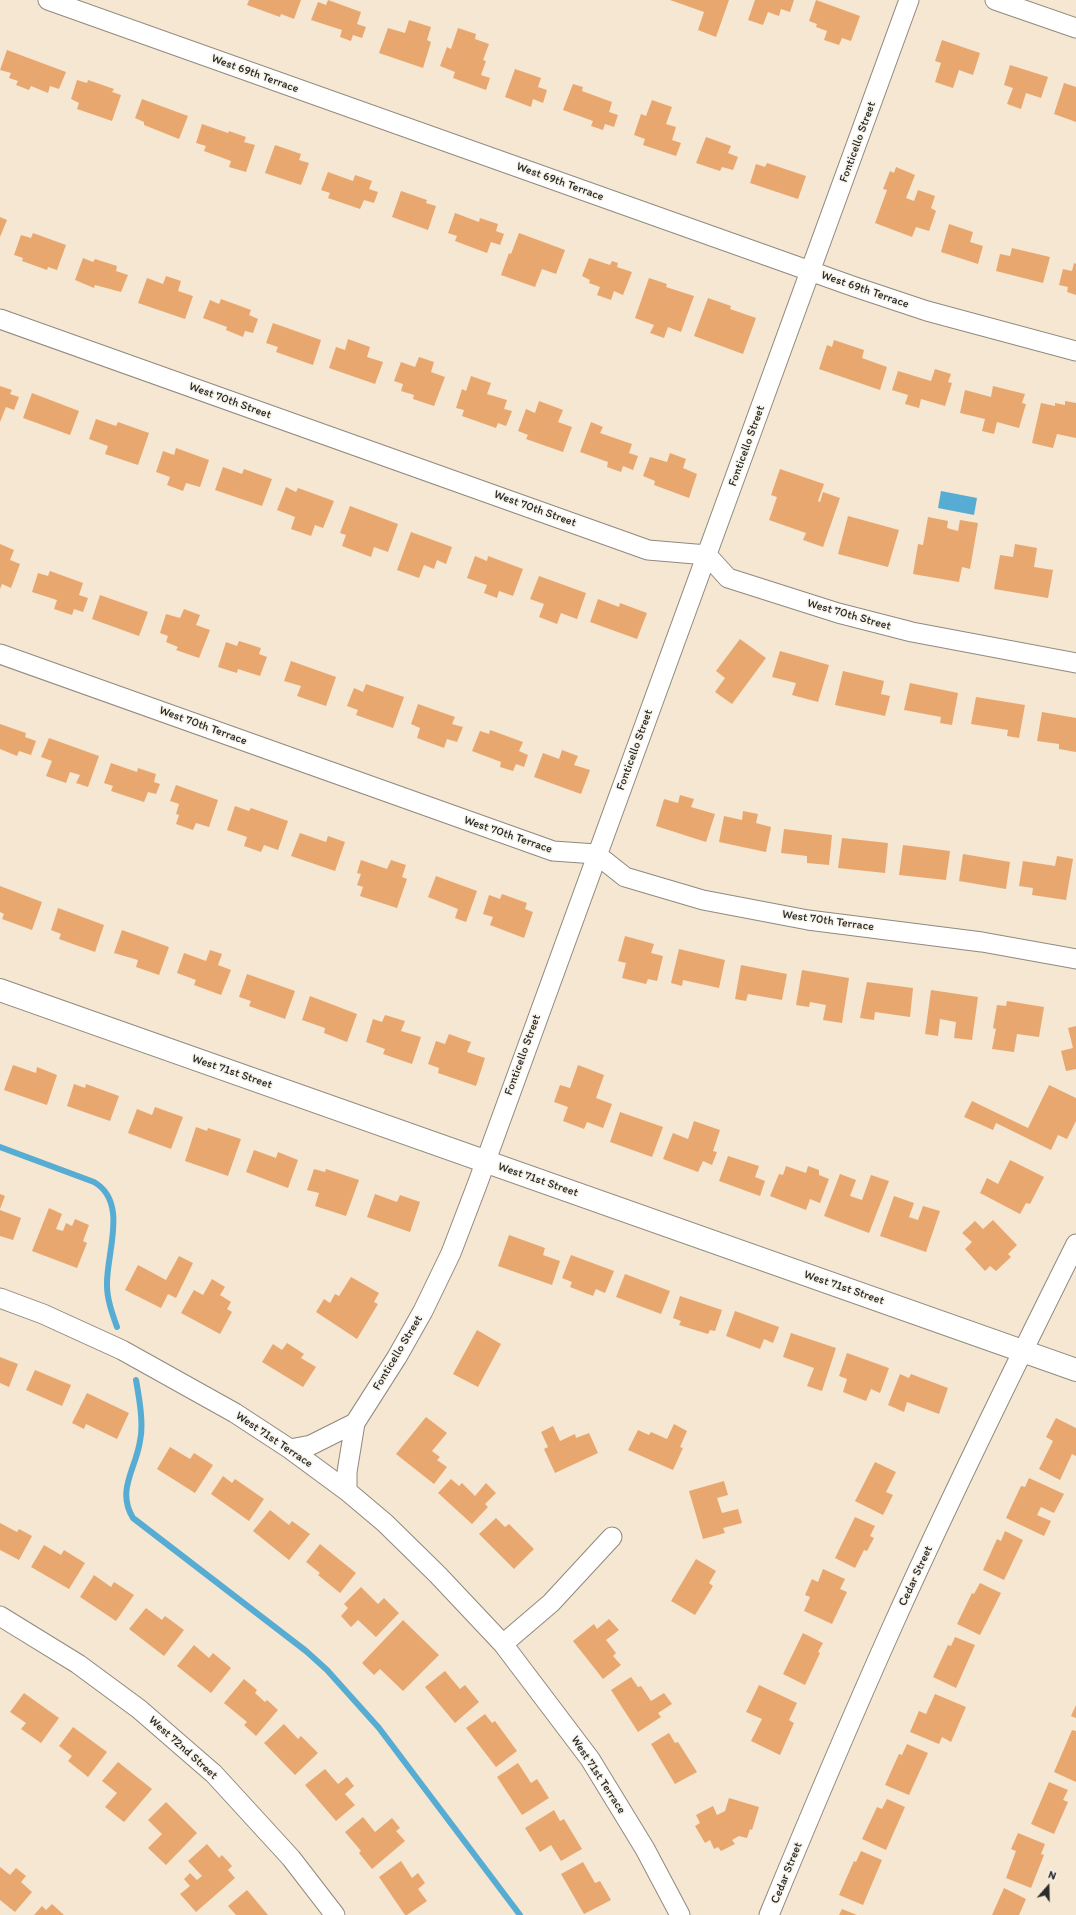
<!DOCTYPE html>
<style>
body{margin:0}
#map{position:relative;width:1076px;height:1915px;overflow:hidden;background:#f5e7d1;font-family:Itim,sans-serif}
canvas{display:block}
.north{position:absolute;left:1028px;top:1867px;width:40px;height:40px;-webkit-text-stroke:3px #f7f3e8;paint-order:stroke;rotate:20deg;font-size:11px;font-weight:700;line-height:16px;text-align:center;color:#2b2b2b}
.north::after{content:'';display:block;margin:auto;width:14px;height:18px;background:#2b2b2b;clip-path:polygon(50% 0,100% 100%,50% 72%,0 100%)}
</style>
<div id="map">
<canvas width="1076" height="1915"></canvas>
<div class="north">N</div>
</div>
<script>
const c = document.querySelector('canvas').getContext('2d');
c.lineJoin = 'round';
function paint(path, color) {
  c.fillStyle = color;
  c.fill(path, 'evenodd');
}
function trace(path, color, width, dash) {
  c.strokeStyle = color;
  c.lineWidth = width;
  c.lineCap = dash ? 'butt' : 'round';
  c.setLineDash(dash || []);
  c.stroke(path);
}
function write(font, color, halo, rows, align = 'center') {
  c.font = font + ' Itim,sans-serif';
  c.lineWidth = 3;
  c.setLineDash([]);
  c.textBaseline = 'middle';
  c.strokeStyle = halo;
  c.fillStyle = color;
  for (const [text, x, y, turn = 0] of rows) {
    c.save();
    c.translate(x, y);
    c.rotate((+turn || 0) * Math.PI / 180);
    c.textAlign = isNaN(turn) ? turn : align;
    if (halo) c.strokeText(text, 0, 0);
    c.fillText(text, 0, 0);
    c.restore();
  }
}
paint(new Path2D(`
 M941,491L977,498L974,515L938,508Z`), '#57acd3');
trace(new Path2D(`
 M0,1147L94,1182C129,1202 106,1254 107,1285C107,1299 112,1313 117,1327
 M136,1380C139,1397 144,1424 140,1441C136,1469 116,1490 133,1518L306,1651L327,1670L379,1728L520,1915`), '#57acd3', 6);
paint(new Path2D(`
 M249,0H301L294,19L281,14L280,17L247,5Z
 M328,0L361,12L357,24L366,27L362,38L353,35L351,41L340,37L342,30L311,20L318,2L326,5Z
 M670,0H729L716,37L698,30L704,12Z
 M755,0H794L790,12L781,9L779,16L768,12L763,25L748,20Z
 M816,0L860,16L851,41L842,38L839,45L824,40L827,31L816,27L817,24L809,21Z
 M409,20L431,27L427,40L431,42L423,68L379,53L388,28L405,33Z
 M458,28L476,34L475,39L489,44L483,60L486,61L481,75L490,78L486,90L453,78L455,72L440,66L447,47L451,49Z
 M942,40L980,53L973,75L959,70L953,88L935,82L941,63L935,61Z
 M7,50L66,72L59,89L50,86L48,93L31,86L29,90L16,85L18,81L9,78L11,73L0,70Z
 M1010,65L1048,77L1041,98L1026,93L1021,109L1007,104L1013,88L1004,85Z
 M515,69L541,78L538,87L547,90L543,103L533,99L531,107L505,97Z
 M77,80L87,83L88,80L114,89L112,92L121,95L112,121L77,109L79,103L71,99Z
 M1064,83L1076,87V122L1054,114Z
 M573,84L583,87L582,91L612,102L609,112L618,115L614,127L605,124L603,130L591,126L593,121L563,110Z
 M142,99L188,116L179,139L144,125V122L135,118Z
 M652,100L672,107L666,124L676,127L672,140L681,143L676,156L643,145L645,139L634,135L641,114L646,116Z
 M202,124L228,133L229,131L246,137L244,142L255,145L246,172L229,167L231,161L204,151L206,146L196,143Z
 M706,137L731,146L728,153L738,157L733,170L722,167L720,171L696,163Z
 M275,145L301,154L299,160L309,163L301,185L265,173Z
 M767,163L806,176L798,199L750,183L756,164L765,167Z
 M896,167L915,175L906,198L914,201L918,190L935,196L931,208L936,211L929,231L916,227L912,237L875,223L887,190L883,189L890,171L894,173Z
 M328,172L353,181L355,175L372,181L369,189L378,192L374,203L364,200L360,209L328,198L330,193L321,190Z
 M401,191L427,200L426,203L436,206L428,230L392,217Z
 M455,213L479,222L480,218L498,224L496,231L504,234L500,245L491,242L487,253L455,241L457,236L448,233Z
 M0,217L7,220L0,237Z
 M949,224L973,232L970,242L983,246L978,264L941,252Z
 M33,233L66,245L57,270L48,267L47,270L22,261L23,258L14,255L21,235L31,238Z
 M519,233L565,250L556,274L542,269L535,287L501,275L509,253L511,254Z
 M1012,248L1050,257L1043,283L996,271L1000,254L1010,256Z
 M83,258L93,262L95,259L117,266L116,271L128,275L121,292L95,285L94,288L75,280Z
 M589,258L610,265L612,261L618,263L617,267L632,272L623,295L614,291L611,300L597,295L600,287L589,283L590,280L582,276Z
 M1074,263L1076,264V295L1067,292L1068,287L1059,285L1063,269L1072,271Z
 M166,276L181,281L178,291L193,296L185,319L138,303L147,278L163,284Z
 M649,278L667,284L666,287L694,296L681,332L668,327L664,338L650,333L654,325L635,318Z
 M708,298L731,306L730,309L756,318L743,354L694,336Z
 M221,299L251,310L249,315L258,319L253,333L245,331L243,337L226,330L227,327L203,318L210,300L219,304Z
 M273,323L321,340L313,365L276,352L278,347L266,343Z
 M348,339L370,347L367,357L383,362L375,384L329,368L336,347L345,350Z
 M834,340L864,350L862,358L887,367L880,390L819,369L827,345L832,347Z
 M419,357L434,362L431,372L445,377L434,406L413,399L414,395L401,391L403,384L394,381L401,362L415,367Z
 M935,369L951,374L948,382L952,383L945,406L921,399L919,408L905,404L908,395L892,390L898,371L931,381Z
 M471,376L491,383L487,394L507,400L504,409L512,411L506,426L498,423L496,428L462,416L464,410L456,408L462,389L466,391Z
 M0,386L12,390L10,394L19,397L14,410L6,407L0,422Z
 M993,386L1025,394L1022,403L1026,404L1019,428L997,422L994,434L982,431L985,419L960,413L965,390L991,397Z
 M32,393L79,411L70,435L23,418Z
 M539,401L563,410L558,422L572,427L563,452L526,439L528,435L518,431L526,409L535,413Z
 M1065,401L1076,403V438L1057,434L1053,448L1032,443L1041,403L1055,406V403L1065,405Z
 M96,419L116,426L118,422L149,433L138,465L105,454L108,446L89,439Z
 M591,422L603,427L600,433L632,444L629,453L638,456L633,470L623,466L621,472L607,467L608,462L580,452Z
 M176,448L209,460L200,487L186,483L183,491L167,485L170,477L156,472L163,451L174,455Z
 M670,453L686,459L683,468L697,474L689,498L654,485L655,481L643,476L650,457L667,462Z
 M223,467L242,474L244,469L272,479L262,506L215,490Z
 M780,469L824,484L818,501L820,502L823,492L840,498L823,547L803,540L806,533L769,520L777,497L771,495Z
 M286,487L296,492L298,488L334,501L323,528L315,525L311,536L291,529L295,517L277,510Z
 M350,506L398,524L388,552L374,547L371,557L342,546L346,535L340,533Z
 M848,516L899,530L888,567L838,554Z
 M928,517L948,521L947,528L958,531L960,520L978,523L970,569L962,567L959,582L913,574L918,544L923,545Z
 M411,532L452,547L446,564L437,560L434,569L424,565L419,578L397,570Z
 M0,544L14,550L10,560L20,564L11,588L2,584L0,589Z
 M1015,544L1037,548L1034,567L1053,570L1048,598L994,589L1000,555L1013,557Z
 M475,556L487,561L488,556L523,569L513,596L499,591L497,598L484,593L487,585L467,578Z
 M50,571L83,583L79,595L88,598L83,612L74,609L72,615L54,609L57,600L32,592L38,573L48,576Z
 M539,576L586,593L577,619L561,613L557,624L539,617L544,604L530,599Z
 M100,595L148,612L139,636L92,619Z
 M598,599L619,607L620,603L647,613L637,639L590,622Z
 M184,609L200,615L196,625L210,630L199,658L176,650L178,647L166,642L168,636L160,633L166,614L180,618Z
 M740,639L766,658L732,704L715,692L725,678L716,671Z
 M239,641L261,648L259,654L267,657L260,676L238,669L237,673L218,667L226,642L237,646Z
 M780,651L829,665L818,702L792,695L796,683L772,677Z
 M291,661L336,677L326,706L297,696L301,686L284,681Z
 M843,671L884,681L881,694L890,696L885,716L835,705Z
 M910,683L958,693L952,725L940,723L941,717L904,710Z
 M366,684L404,697L393,728L356,715L358,710L347,706L354,688L363,692Z
 M976,697L1025,705L1019,738L1007,736L1008,730L971,724Z
 M418,704L455,717L452,724L463,727L457,742L447,739L444,748L417,738L420,728L411,724Z
 M1042,712L1076,718V752L1059,749V744L1037,741Z
 M0,724L26,733L25,737L36,741L31,755L19,751L17,756L0,749Z
 M490,730L523,742L519,751L528,755L524,767L516,764L513,771L500,767L501,762L472,751L480,731L489,734Z
 M49,738L99,756L88,787L76,783L80,775L70,772L66,783L46,776L52,761L41,757Z
 M562,750L578,756L574,765L590,770L581,794L534,777L543,753L559,759Z
 M111,763L137,772L138,768L156,774L154,782L160,784L156,794L148,792L144,802L111,791L113,786L104,783Z
 M176,785L218,800L209,827L196,823L193,830L176,824L179,815L176,814L179,804L170,801Z
 M680,795L694,799L691,807L715,814L706,842L656,826L664,799L678,803Z
 M235,806L249,811L251,808L288,821L278,850L264,845L261,852L244,846L247,837L227,830Z
 M743,811L758,814L756,823L771,827L766,852L719,842L724,816L742,820Z
 M784,829L832,835L829,865L807,863V856L781,853Z
 M300,833L326,842L328,836L345,842L335,871L291,856Z
 M842,838L888,843L885,873L838,868Z
 M903,845L950,851L946,880L899,875Z
 M963,854L1010,862L1006,889L959,881Z
 M1057,856L1073,859L1066,900L1032,895L1033,888L1019,886L1023,861L1055,866Z
 M361,860L387,869L391,860L406,865L402,877L407,879L397,908L360,896L363,887L357,885L361,874L357,873Z
 M436,876L477,891L466,922L455,918L458,909L428,897Z
 M0,886L42,902L32,930L2,919L4,914L0,912Z
 M502,894L527,903L525,909L533,912L524,938L490,925L493,917L483,914L489,895L500,899Z
 M58,908L104,925L95,952L59,939L61,934L51,930Z
 M122,930L169,947L159,975L136,967L138,960L114,953Z
 M625,936L654,944L651,953L663,956L657,981L648,979L646,984L622,978L626,963L618,961Z
 M679,949L725,960L719,988L683,980L682,986L671,983Z
 M210,950L222,954L218,965L231,970L221,995L194,985L196,980L177,973L184,953L206,961Z
 M741,965L787,974L782,1000L748,994L746,1001L735,999Z
 M802,970L849,978L842,1023L823,1020L826,1005L810,1002L809,1007L796,1005Z
 M247,974L295,991L285,1019L249,1006L251,1001L239,997Z
 M867,982L913,988L910,1017L875,1012L874,1020L860,1018Z
 M931,990L978,997L972,1040L954,1038L956,1022L940,1019L938,1036L925,1034Z
 M310,996L357,1014L347,1042L324,1033L325,1028L302,1020Z
 M1007,1001L1044,1007L1039,1037L1017,1034L1014,1052L992,1049L996,1029L993,1028L997,1005L1006,1006Z
 M385,1015L405,1021L401,1031L421,1037L412,1064L383,1054L385,1049L366,1042L373,1019L382,1022Z
 M1076,1026V1069L1066,1071L1061,1051L1073,1048L1068,1028Z
 M449,1034L471,1042L467,1052L485,1058L476,1086L438,1073L439,1068L428,1064L436,1041L445,1044Z
 M13,1065L36,1073L37,1067L57,1075L47,1105L4,1090Z
 M578,1065L604,1075L596,1098L612,1104L603,1128L587,1122L584,1129L563,1121L568,1107L554,1102L560,1085L570,1088Z
 M74,1084L85,1088L86,1084L119,1096L110,1121L67,1106Z
 M1049,1085L1076,1098V1121L1067,1139L1058,1135L1051,1150L996,1123L993,1130L964,1117L972,1101L1028,1128Z
 M155,1107L183,1117L171,1149L128,1133L137,1109L152,1115Z
 M620,1112L663,1127L652,1157L610,1142Z
 M694,1121L720,1130L713,1151L717,1152L712,1165L703,1161L698,1172L663,1159L673,1133L688,1139Z
 M196,1127L207,1131L208,1128L241,1139L228,1176L185,1161Z
 M254,1150L276,1158L278,1152L298,1160L288,1188L246,1172Z
 M728,1156L759,1166L755,1177L765,1181L760,1196L719,1181Z
 M1010,1160L1044,1177L1030,1204L1026,1203L1020,1214L980,1193L987,1178L998,1184Z
 M786,1166L806,1173L808,1166L819,1170V1175L829,1179L820,1203L810,1199L806,1210L770,1196L779,1174L783,1175Z
 M314,1169L325,1172L326,1169L359,1180L346,1216L315,1206L319,1193L307,1190Z
 M840,1174L856,1180L850,1196L862,1200L871,1175L889,1181L869,1233L824,1216Z
 M0,1194L5,1196L0,1209Z
 M375,1194L397,1202L400,1195L420,1202L410,1232L367,1217Z
 M894,1196L914,1203L909,1217L918,1220L923,1206L940,1211L926,1252L880,1236Z
 M49,1208L62,1214L56,1229L63,1231L66,1223L72,1226L75,1219L89,1225L83,1241L87,1243L77,1268L32,1251Z
 M0,1210L21,1218L13,1240L0,1236Z
 M993,1220L1017,1245L1008,1254L1011,1257L996,1271L990,1266L985,1271L965,1249L972,1242L962,1233L975,1221L983,1229Z
 M509,1235L545,1248L543,1255L560,1261L552,1285L498,1266Z
 M571,1255L614,1271L605,1293L596,1289L593,1296L570,1287L572,1282L562,1278Z
 M179,1256L193,1263L176,1298L168,1294L161,1308L125,1290L138,1265L166,1280Z
 M625,1274L670,1291L661,1314L616,1297Z
 M351,1277L379,1293L374,1302L378,1304L357,1339L316,1312L324,1299L330,1303L335,1294L339,1296Z
 M212,1279L225,1287L220,1295L231,1302L227,1309L232,1312L220,1334L181,1313L194,1290L203,1295Z
 M680,1296L722,1310L715,1331L710,1330L708,1334L679,1325L681,1321L673,1318Z
 M735,1311L779,1327L773,1343L764,1339L760,1349L726,1336Z
 M477,1330L501,1344L478,1387L453,1374Z
 M791,1333L836,1348L822,1391L807,1386L814,1368L783,1357Z
 M287,1343L304,1354L301,1358L316,1367L303,1387L262,1362L273,1344L282,1350Z
 M847,1353L889,1368L880,1393L871,1389L866,1401L843,1392L847,1379L839,1376Z
 M0,1357L18,1364L9,1387L0,1383Z
 M35,1370L71,1385L62,1406L26,1390Z
 M900,1374L909,1378L911,1374L948,1388L939,1414L907,1402L904,1412L888,1405Z
 M87,1393L129,1413L117,1439L86,1424L84,1429L72,1423Z
 M426,1417L447,1433L432,1451L440,1457L437,1460L447,1467L434,1484L396,1454Z
 M1056,1418L1076,1428V1456L1072,1454L1060,1480L1039,1469L1053,1441L1046,1437Z
 M674,1424L687,1431L680,1447L683,1448L673,1470L628,1450L638,1430L649,1435L651,1432L667,1439Z
 M553,1426L560,1441L575,1434L576,1438L589,1433L598,1453L555,1473L544,1449L548,1447L541,1432Z
 M170,1447L190,1459L194,1453L213,1465L195,1493L157,1469Z
 M875,1462L896,1472L886,1492L893,1495L883,1515L855,1501Z
 M223,1476L232,1483L235,1479L264,1499L249,1521L211,1494Z
 M1029,1478L1064,1494L1054,1513L1041,1507L1037,1515L1051,1521L1044,1536L1006,1518L1021,1486L1025,1487Z
 M451,1479L459,1486L462,1483L475,1496L486,1483L496,1493L485,1504L488,1507L472,1524L438,1493Z
 M724,1481L728,1495L717,1498L722,1513L738,1509L742,1523L723,1528L725,1533L703,1539L689,1491Z
 M270,1510L289,1525L292,1521L310,1534L289,1560L253,1531Z
 M855,1517L875,1526L870,1536L874,1538L867,1551L864,1550L855,1568L835,1558Z
 M496,1518L505,1527L509,1524L534,1549L514,1569L479,1534Z
 M0,1523L17,1532L19,1529L32,1536L19,1560L0,1550Z
 M1005,1531L1023,1540L1004,1580L983,1570L997,1539L1001,1541Z
 M320,1544L356,1573L340,1593L318,1575L320,1573L306,1562Z
 M44,1545L61,1555L64,1550L85,1563L69,1589L31,1567Z
 M696,1559L716,1571L709,1583L713,1586L695,1615L671,1601Z
 M823,1569L845,1579L840,1589L847,1592L832,1624L804,1611L810,1597L805,1595L812,1579L818,1582Z
 M94,1575L111,1587L114,1582L134,1595L116,1621L80,1597Z
 M980,1583L1001,1593L980,1635L957,1624L972,1593L974,1594Z
 M361,1587L378,1604L384,1598L399,1613L376,1637L358,1620L351,1627L341,1616L348,1608L344,1604Z
 M146,1608L162,1620L165,1616L184,1630L164,1656L129,1629Z
 M609,1619L619,1630L606,1640L616,1653L613,1656L621,1665L603,1679L573,1641L594,1624L597,1629Z
 M403,1620L439,1655L403,1691L380,1669L374,1675L362,1663Z
 M803,1633L823,1643L818,1652L820,1653L805,1685L783,1674Z
 M955,1637L975,1645L956,1688L933,1677L948,1645L951,1646Z
 M194,1645L209,1658L213,1653L231,1668L211,1693L177,1666Z
 M445,1671L460,1689L465,1685L479,1702L455,1723L425,1687Z
 M631,1677L638,1687L641,1686L651,1701L664,1693L672,1704L658,1713L661,1717L638,1732L611,1690Z
 M244,1679L257,1690L255,1693L265,1702L267,1700L278,1710L256,1736L244,1725L247,1722L224,1703Z
 M759,1685L797,1703L789,1720L794,1723L780,1755L751,1741L762,1719L746,1712Z
 M24,1693L59,1718L41,1743L21,1729L26,1723L10,1712Z
 M935,1694L966,1707L951,1742L942,1737L939,1744L910,1732L919,1711L926,1714Z
 M1076,1705V1718L1071,1716Z
 M485,1714L492,1723L495,1721L517,1751L496,1767L466,1728Z
 M284,1724L298,1739L301,1736L318,1753L295,1775L264,1743Z
 M73,1727L107,1752L88,1777L68,1761L72,1756L59,1746Z
 M1072,1730L1076,1731V1782L1054,1772Z
 M669,1733L675,1743L678,1742L697,1772L675,1784L651,1744Z
 M907,1744L928,1753L909,1795L885,1785L899,1754L902,1755Z
 M118,1762L152,1789L124,1822L105,1807L117,1793L102,1781Z
 M518,1763L531,1783L537,1779L549,1798L522,1815L497,1777Z
 M325,1769L338,1784L347,1777L354,1786L345,1794L355,1805L336,1821L305,1785Z
 M1049,1782L1068,1790L1063,1800L1068,1802L1054,1834L1031,1824Z
 M729,1798L759,1807L752,1830L750,1829L747,1838L739,1836L732,1840L735,1844L721,1851L718,1847L714,1849L710,1840L705,1843L695,1826L700,1823L696,1815L713,1806L717,1815L725,1811Z
 M887,1799L905,1807L886,1850L862,1839L877,1807L882,1809Z
 M166,1802L197,1833L166,1865L148,1848L162,1834L148,1820Z
 M554,1810L560,1821L564,1819L582,1849L561,1861L551,1845L540,1852L525,1828Z
 M363,1817L375,1832L392,1818L400,1828L396,1831L405,1841L372,1869L359,1853L361,1851L345,1832Z
 M1018,1833L1045,1844L1041,1854L1044,1855L1031,1888L1006,1878L1016,1851L1011,1849Z
 M207,1844L219,1858L222,1855L232,1866L228,1870L235,1878L196,1912L180,1894L190,1886L184,1879L190,1873L197,1880L202,1876L188,1861Z
 M861,1851L882,1860L863,1905L839,1895L854,1861L856,1862Z
 M401,1861L412,1878L418,1873L425,1883L418,1889L427,1901L407,1915H405L379,1877Z
 M583,1862L595,1883L600,1881L611,1900L584,1914L561,1874Z
 M0,1867L10,1875L16,1868L26,1876L21,1882L32,1892L15,1912L0,1900Z
 M1004,1888L1026,1899L1019,1915H992Z
 M247,1890L268,1915H236L228,1906Z
 M52,1904L64,1915H34L42,1906L46,1910Z
 M842,1909L857,1915H839Z`), '#e9a770');
const minor = new Path2D(`
 M48,0L855,287L927,311L1076,351
 M995,0L1076,28
 M0,319L648,550L707,555L728,578L838,613L912,632L1076,663
 M0,654L553,851L596,854L625,877L703,900L808,920L982,942L1076,959
 M0,1298L43,1314L122,1350L235,1413L290,1449L347,1491L385,1523L438,1575L503,1644L590,1759L645,1849L680,1915
 M290,1449L311,1445L355,1423
 M347,1491V1472L355,1423L397,1357L423,1311L451,1253L477,1185L909,0
 M0,1616L78,1664L139,1709L214,1774L291,1858L335,1915
 M503,1644L551,1603L612,1537
 M769,1915C809,1818 850,1721 893,1625C951,1496 1013,1370 1076,1244`);
const tertiary = new Path2D(`
 M0,990L1076,1370`);
trace(minor, '#90897e', 21);
trace(tertiary, '#90897e', 24);
trace(minor, '#fff', 19);
trace(tertiary, '#fff', 22);
write('12px', '#2b2b2b', '#f7f3e8', [
 ["West 69th Terrace",255,74,20],
 ["Fonticello Street",858,142,-70],
 ["West 69th Terrace",560,182,20],
 ["West 69th Terrace",865,290,19],
 ["West 70th Street",230,401,20],
 ["Fonticello Street",747,446,-70],
 ["West 70th Street",535,509,20],
 ["West 70th Street",849,615,16],
 ["West 70th Terrace",203,726,20],
 ["Fonticello Street",635,750,-70],
 ["West 70th Terrace",508,835,19],
 ["West 70th Terrace",828,921,8],
 ["Fonticello Street",523,1055,-70],
 ["West 71st Street",232,1072,19],
 ["West 71st Street",538,1180,19],
 ["West 71st Street",844,1288,19],
 ["Fonticello Street",398,1353,-59],
 ["West 71st Terrace",274,1440,34],
 ["Cedar Street",916,1576,-65],
 ["West 72nd Street",183,1748,42],
 ["West 71st Terrace",598,1775,57],
 ["Cedar Street",787,1873,-68]
]);
</script>
